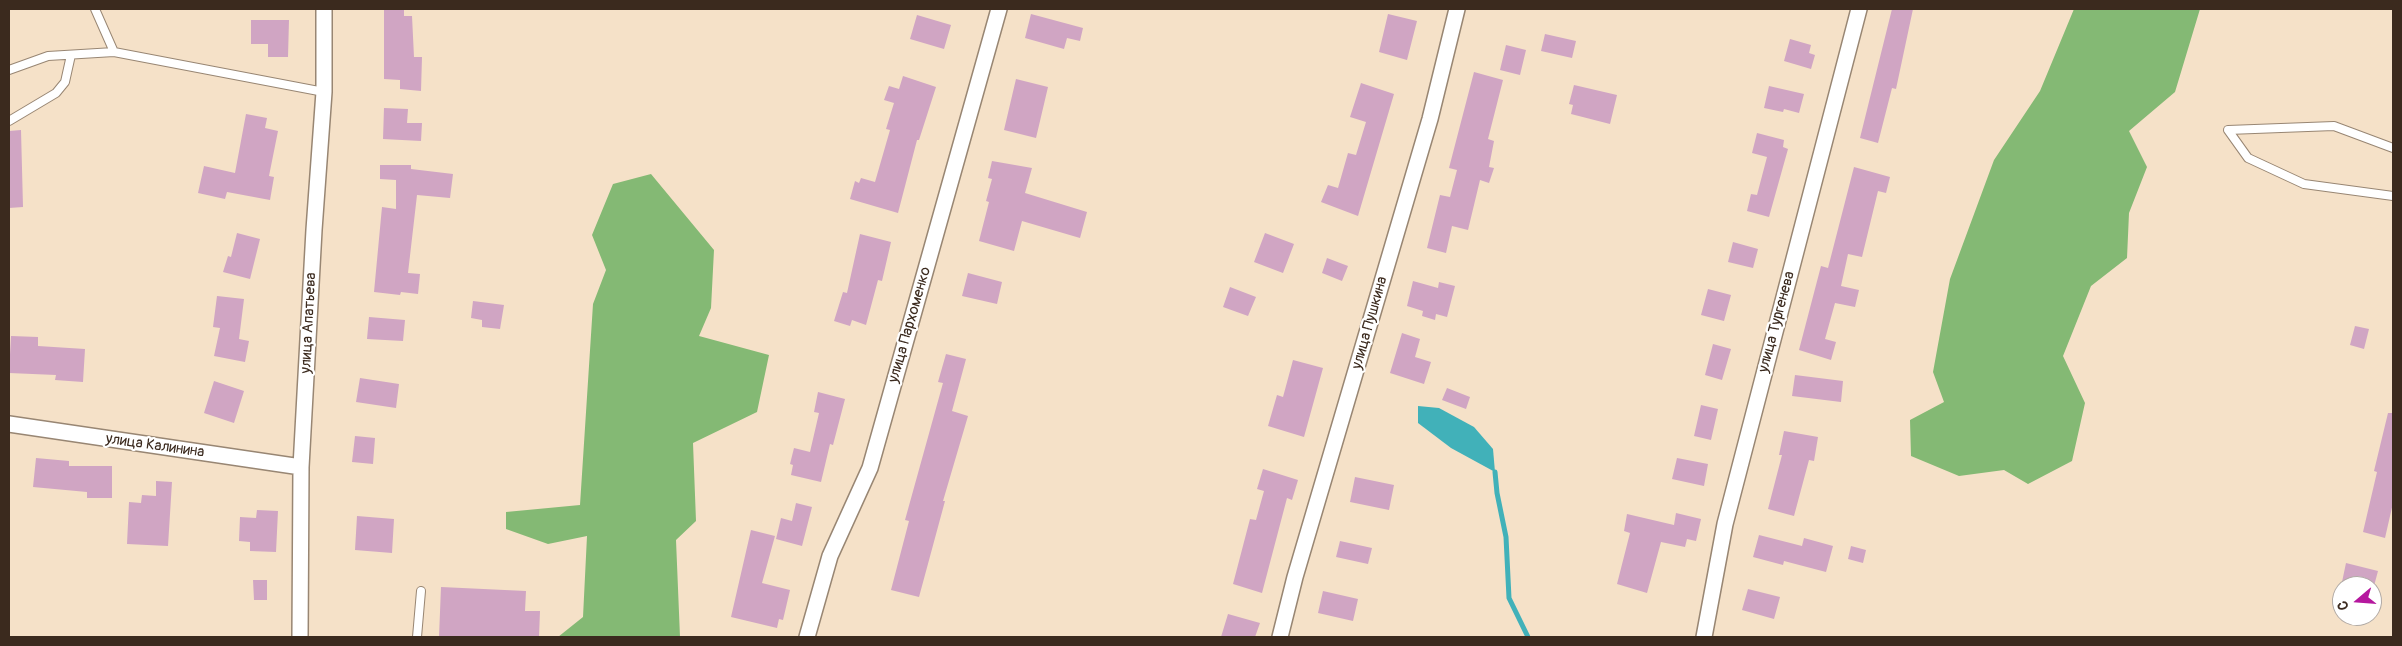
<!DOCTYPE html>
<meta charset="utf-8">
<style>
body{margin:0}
#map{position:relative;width:2402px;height:646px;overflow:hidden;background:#f5e1c8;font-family:Pangolin,sans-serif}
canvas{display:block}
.frame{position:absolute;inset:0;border:10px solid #3b2a1e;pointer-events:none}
.north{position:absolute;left:2332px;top:576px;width:50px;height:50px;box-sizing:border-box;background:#fff;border:1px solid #b1aaa5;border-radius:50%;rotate:252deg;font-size:14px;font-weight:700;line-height:20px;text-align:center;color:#3b2a1e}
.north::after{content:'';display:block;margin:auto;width:18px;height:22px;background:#b5179e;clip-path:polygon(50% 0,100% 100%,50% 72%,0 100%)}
</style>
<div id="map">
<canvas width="2402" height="646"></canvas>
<div class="frame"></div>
<div class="north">С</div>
</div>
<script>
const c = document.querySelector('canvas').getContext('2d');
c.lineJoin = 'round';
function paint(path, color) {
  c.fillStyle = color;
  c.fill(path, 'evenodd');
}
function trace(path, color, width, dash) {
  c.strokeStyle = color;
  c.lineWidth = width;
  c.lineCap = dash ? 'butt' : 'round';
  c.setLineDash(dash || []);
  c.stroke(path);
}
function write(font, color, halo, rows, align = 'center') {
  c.font = font + ' Pangolin,sans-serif';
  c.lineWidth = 4.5;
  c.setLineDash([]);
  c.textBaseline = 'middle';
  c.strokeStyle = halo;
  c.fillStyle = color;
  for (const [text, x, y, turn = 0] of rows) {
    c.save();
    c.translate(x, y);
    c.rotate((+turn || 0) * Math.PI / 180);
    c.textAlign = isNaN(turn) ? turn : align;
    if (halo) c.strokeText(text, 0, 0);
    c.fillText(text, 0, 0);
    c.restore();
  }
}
paint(new Path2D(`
 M2074,9H2200L2175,92L2129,131L2147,167L2129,213L2127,258L2091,286L2063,356L2085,403L2072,461L2028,484L2004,470L1959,476L1911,456L1910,420L1944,402L1933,372L1950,279L1994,160L2040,91Z
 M651,174L714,250L711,308L699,336L769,355L757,412L693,443L696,521L676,540L680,637H558L583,617L587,536L548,544L506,529V512L580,505L593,304L606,270L592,235L613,184Z`), '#84b974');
paint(new Path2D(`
 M1418,406L1439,408L1474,427L1493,449L1495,472L1451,448L1418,423Z`), '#41b1b9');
trace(new Path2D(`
 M1495,472L1497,493L1506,537L1509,598L1528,637`), '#41b1b9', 5);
paint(new Path2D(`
 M384,9H404V16H412L414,57H422L421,91L400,89V80L384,79Z
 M1892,9H1913L1896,89L1892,88L1878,143L1860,138Z
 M1031,14L1083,28L1080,41L1067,38L1064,49L1025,38Z
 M1388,14L1417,21L1407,60L1379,52Z
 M917,15L951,25L944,49L910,39Z
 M251,20H289L288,57H268V44H251Z
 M1545,34L1576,41L1572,58L1541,51Z
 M1790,39L1811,45L1809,53L1815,55L1811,69L1784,61Z
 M1506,45L1526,50L1520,75L1500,70Z
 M1474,72L1503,80L1488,139L1494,141L1489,167L1494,168L1489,183L1480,180L1468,230L1452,226L1446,253L1427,248L1440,195L1450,197L1457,170L1449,168Z
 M903,76L936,87L919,140H917L898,213L850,199L855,181L859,183L861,178L875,182L890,130L886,129L894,103L884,100L889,86L899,89Z
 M1016,79L1048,87L1036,138L1004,130Z
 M1361,83L1394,94L1358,216L1321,202L1328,185L1338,188L1348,153L1356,155L1366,122L1350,117Z
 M1574,85L1617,95L1610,124L1571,114L1573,105L1569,104Z
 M1769,86L1804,94L1799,113L1784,109L1783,112L1764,108Z
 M384,108L408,109L407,123H422L421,141L383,139Z
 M246,114L267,118L265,128L278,131L269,176L274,177L270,200L227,192L225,199L198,193L204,166L235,173Z
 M21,130L23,207L9,208V131Z
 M1757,133L1784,140L1783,147L1788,149L1769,217L1747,211L1751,194L1757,195L1767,157L1752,153Z
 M992,161L1032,168L1025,193L1087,212L1080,238L1022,221L1014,251L979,241L989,202L986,201L992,179L988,178Z
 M380,165H411V169L453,174L450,198L417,195L408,273L420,274L418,294L401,292L400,295L374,292L382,207L396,209V180L380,179Z
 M1854,167L1890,177L1886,193L1878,191L1862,257L1848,254L1841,286L1859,290L1855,307L1835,303L1825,339L1836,342L1831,360L1799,350L1821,266L1828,268Z
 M237,233L260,239L250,279L223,272L228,256L231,257Z
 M1265,233L1294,244L1283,273L1254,262Z
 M860,234L891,242L882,281L878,280L866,325L852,320L850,326L834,321L843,292L847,293Z
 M1733,242L1758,249L1753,268L1728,262Z
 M1327,258L1348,266L1342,281L1322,273Z
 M968,273L1002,282L997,304L962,296Z
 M1413,281L1438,288L1439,282L1455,286L1447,317L1436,314L1435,320L1422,316L1423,311L1407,306Z
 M1230,287L1256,297L1248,316L1223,307Z
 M1708,289L1731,295L1724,321L1701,315Z
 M217,296L244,299L239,339L249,341L245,362L214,356L220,328L213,327Z
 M473,301L504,305L500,329L482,327V320L471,318Z
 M369,317L405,320L403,341L367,339Z
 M2355,326L2369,329L2364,349L2350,345Z
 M1402,333L1420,339L1415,357L1431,362L1424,384L1390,373Z
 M11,336L38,337V346L85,349L83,382L55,380L56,375L9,373Z
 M1713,344L1731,349L1722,380L1705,375Z
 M946,354L966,359L952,411L968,416L943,501H945L919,597L891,590L909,521L905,520L943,383L938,382Z
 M1293,360L1323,368L1304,437L1268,426L1277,395L1283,397Z
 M1795,375L1843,381L1841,402L1792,396Z
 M360,378L399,384L396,408L356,402Z
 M214,381L244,391L234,423L204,413Z
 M1447,388L1470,397L1466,409L1442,400Z
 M818,392L845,399L833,445L830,444L821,482L791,475L793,465L790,464L794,448L810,452L819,413L814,412Z
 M1701,405L1718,409L1711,440L1694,436Z
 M2388,413H2393V503L2385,538L2363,532L2377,472L2374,471Z
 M1784,431L1818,437L1814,461L1809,460L1794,516L1768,509L1782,455H1779Z
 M355,436L375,438L373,464L352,462Z
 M36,458L69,461V466H112V498H87V492L33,487Z
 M1677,458L1708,464L1704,486L1672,479Z
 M1263,469L1298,480L1292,500L1287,498L1262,593L1233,584L1250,519L1256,520L1264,491L1257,489Z
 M1355,477L1394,485L1389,510L1350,502Z
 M156,481L172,482L168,546L127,544L129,502L141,503L142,495L156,496Z
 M796,503L812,507L802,546L776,539L781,518L792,521Z
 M257,510L278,511L276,552L250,551V542L239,541L240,517L256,518Z
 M1676,513L1701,519L1696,541L1687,539L1685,547L1661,542L1647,593L1617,584L1630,533L1624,531L1627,514L1674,525Z
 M357,516L394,519L392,553L355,550Z
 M751,530L775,536L762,583L790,590L783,620L779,619L777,628L731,617Z
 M1759,535L1802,546L1804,538L1833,546L1826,572L1784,561L1783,565L1753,557Z
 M1340,541L1372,548L1368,564L1336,557Z
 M1851,546L1866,550L1863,563L1848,559Z
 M2346,563L2378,571L2374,586H2358L2342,582Z
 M253,580H267V600H254Z
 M441,587L526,591L525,611H540L539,637H439Z
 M1748,589L1780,597L1774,619L1742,610Z
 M1323,591L1358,599L1353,621L1318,613Z
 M1228,614L1260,623L1255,637H1221Z`), '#d0a5c3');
const lane = new Path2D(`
 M95,9L114,52
 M9,70L48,56L114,52L324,92
 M9,121L56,93L65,82L71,55
 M2393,148L2334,126L2228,130L2248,158L2304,184L2393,196
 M417,637L421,591`);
const street = new Path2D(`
 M9,424L301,467
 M300,637L301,467L314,230L324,92V9
 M807,637L830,556L870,468L999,9
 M1280,637L1295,577L1430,119L1457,9
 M1704,637L1725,524L1859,9`);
trace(lane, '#988673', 10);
trace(street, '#988673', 18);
trace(lane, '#fff', 8);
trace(street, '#fff', 15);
write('15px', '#3b2a1e', '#fff', [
 ["улица Тургенева",1777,322,-75],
 ["улица Апатьева",309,323,-87],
 ["улица Пушкина",1370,323,-74],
 ["улица Пархоменко",910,325,-74],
 ["улица Калинина",155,446,8]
]);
</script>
